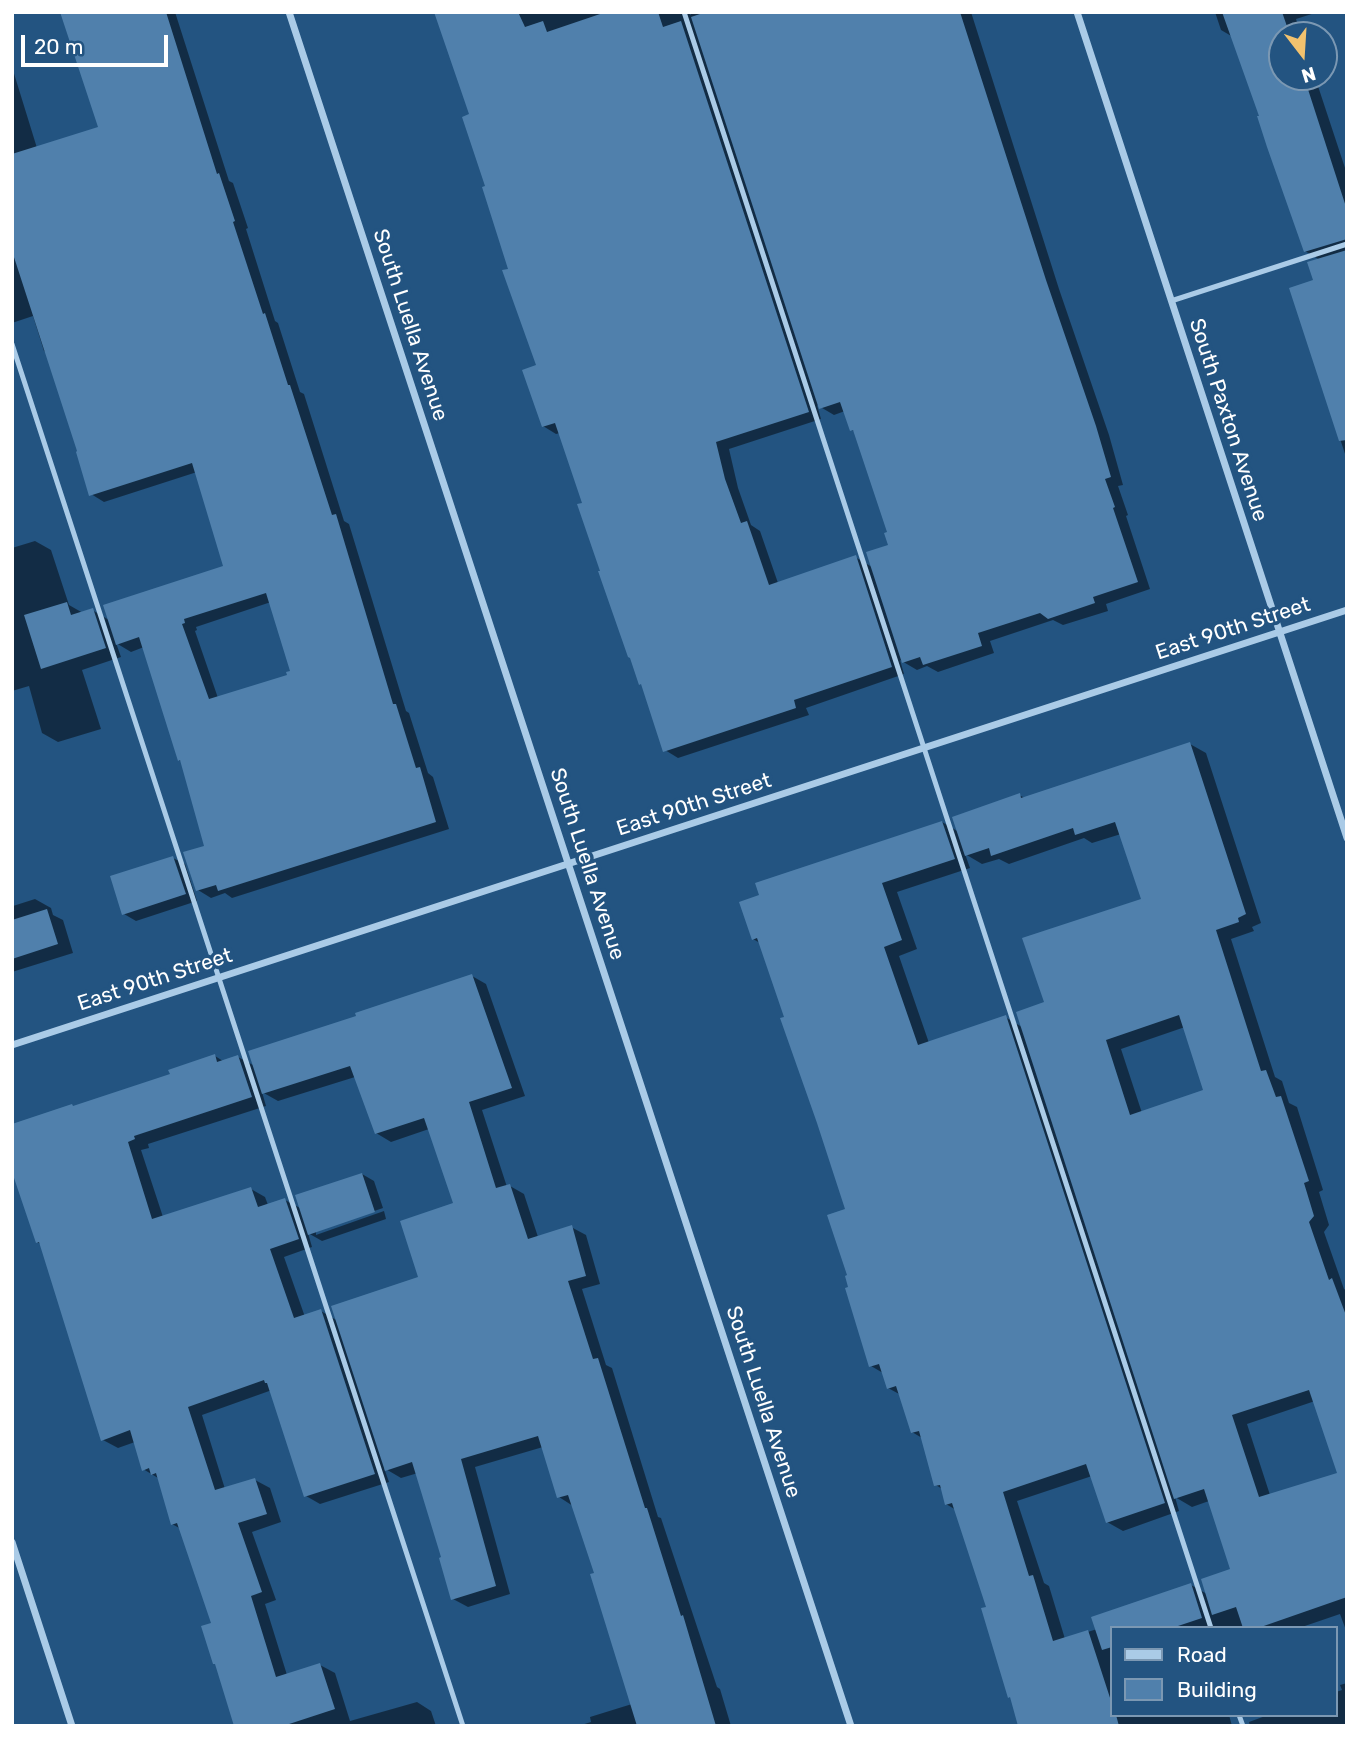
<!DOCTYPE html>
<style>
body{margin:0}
#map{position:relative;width:1359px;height:1738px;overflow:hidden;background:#235481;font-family:Rubik,sans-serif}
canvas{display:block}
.frame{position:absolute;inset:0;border:14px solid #fff;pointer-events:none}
.legend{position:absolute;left:1110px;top:1626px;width:228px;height:91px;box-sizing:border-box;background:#235481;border:2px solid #7b98b3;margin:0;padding:9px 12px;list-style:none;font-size:21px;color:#fff}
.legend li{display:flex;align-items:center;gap:14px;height:35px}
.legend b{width:35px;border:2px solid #7b98b3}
.north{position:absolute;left:1268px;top:21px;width:70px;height:70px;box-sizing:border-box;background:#235481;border:2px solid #7b98b3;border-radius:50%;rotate:163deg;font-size:19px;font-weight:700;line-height:28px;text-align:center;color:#fff}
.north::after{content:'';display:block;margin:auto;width:24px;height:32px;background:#f2c26e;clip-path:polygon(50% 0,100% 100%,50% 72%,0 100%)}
.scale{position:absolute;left:21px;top:35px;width:147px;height:32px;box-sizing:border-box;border:4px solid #fff;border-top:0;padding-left:9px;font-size:21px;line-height:24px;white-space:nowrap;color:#fff;-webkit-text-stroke:5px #235481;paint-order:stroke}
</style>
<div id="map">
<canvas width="1359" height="1738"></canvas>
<div class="frame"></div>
<ul class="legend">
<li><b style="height:9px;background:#aacbe7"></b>Road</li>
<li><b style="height:19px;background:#5080ac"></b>Building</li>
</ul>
<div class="north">N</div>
<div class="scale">20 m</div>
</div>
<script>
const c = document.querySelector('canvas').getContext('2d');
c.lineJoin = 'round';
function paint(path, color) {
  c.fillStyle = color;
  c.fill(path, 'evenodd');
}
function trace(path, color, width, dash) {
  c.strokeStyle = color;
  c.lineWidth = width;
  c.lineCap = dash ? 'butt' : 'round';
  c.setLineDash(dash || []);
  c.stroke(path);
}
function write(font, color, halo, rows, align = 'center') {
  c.font = font + ' Rubik,sans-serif';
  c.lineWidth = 7;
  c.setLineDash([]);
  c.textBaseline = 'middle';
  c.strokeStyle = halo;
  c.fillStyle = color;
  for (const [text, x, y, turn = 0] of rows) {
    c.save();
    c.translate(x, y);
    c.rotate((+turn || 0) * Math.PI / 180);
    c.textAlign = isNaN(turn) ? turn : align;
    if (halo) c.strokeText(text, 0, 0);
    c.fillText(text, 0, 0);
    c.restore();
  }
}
paint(new Path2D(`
 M62,12H175L229,181L233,183L248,228L246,229L275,321L278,323L300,392L304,394L344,521L349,524L406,711L409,713L428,773L433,777L449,829L232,898L225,893L211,898L198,890L206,847L182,762L179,760L144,647L131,652L116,643L121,657L82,670L101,729L58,742L42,733L29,686L12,691V548L35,541L51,550L69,605L83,613L92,610L109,620L225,567L197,472L104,502L91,494L47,353L44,351L33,316L12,323V67L37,148L100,128ZM271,602L293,672L289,677L218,698L195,631L197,630L196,627Z
 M436,12H687L691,15V12H971L1059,289L1109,435L1123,485L1118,486L1128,515L1126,516L1150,589L1106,604L1108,611L1063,625L1053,620L990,641L994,653L938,672L927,666L917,670L900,660L904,674L806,708L809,715L678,758L665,750L560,433L556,434L543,426L538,367L487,187L472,115ZM817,405L834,415L845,411L851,429L855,432L889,533L890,546L872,567L855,557L778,583L760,531L751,525L738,488L729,449L821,419Z
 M1215,12H1318L1296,19L1301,35H1282V77H1315L1347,174V460L1291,289L1315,281L1320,260L1305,251L1233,37L1221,30Z
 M1190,744L1206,753L1261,923L1252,927L1254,931L1231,939L1275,1077L1282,1081L1289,1103L1297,1107L1323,1190L1319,1192L1329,1225L1324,1232L1344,1289L1347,1291V1633L1340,1614L1299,1628H1112V1715H1229L1232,1726H1020L988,1608L956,1510L946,1504L942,1489L936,1485L922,1438L912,1432L901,1395L888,1388L883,1373L871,1366L850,1276L847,1210L786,1018L760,943L753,939L942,822L959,832L1019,795L1025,798ZM1121,834L1143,900L1022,1027L1005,1017L929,1043L899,956L917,949L897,892L970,868L965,854L982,864L999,859L1009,864L1084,838L1092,843ZM1185,1027L1206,1092L1142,1113L1121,1049ZM1315,1401L1340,1474L1270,1495L1247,1424ZM1092,1476L1107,1522L1123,1531L1179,1511L1175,1497L1192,1507L1209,1501L1232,1570L1207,1594L1191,1585L1139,1616L1065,1639L1049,1586L1044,1583L1017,1501Z
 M173,858L185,864L197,901L136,921L124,914Z
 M35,899L51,908L53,915L63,920L73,953L12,972V904L13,906Z
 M472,976L486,984L525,1096L482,1110L507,1187L510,1186L524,1194L538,1237L571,1227L586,1235L600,1284L582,1289L606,1365L612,1368L658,1517L661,1518L717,1687L720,1689L731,1726H578L591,1722L590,1717L632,1704L596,1574L573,1506L559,1497L543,1447L475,1467L510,1594L468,1607L453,1599L444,1558L418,1473L401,1478L384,1468L389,1482L320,1504L306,1496L272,1390L202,1415L225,1489L255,1480L270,1488L281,1522L252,1532L276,1600L265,1604L287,1675L320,1665L335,1673L350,1721L417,1702L431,1711L436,1726H240L214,1624L181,1529L172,1524L158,1478L143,1469L135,1442L118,1448L103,1440L42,1245L37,1242L75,1108L172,1075L215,1056L223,1061L238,1057L255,1066ZM355,1077L376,1133L391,1142L429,1129L456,1204L420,1278L338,1321L321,1311L305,1317L284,1257L312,1247L308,1233L322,1241L386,1219L384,1211L316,1235V1231L383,1208L374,1181L362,1174L302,1209L285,1200L268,1205L265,1197L251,1189L163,1217L141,1150L149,1148L148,1144L266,1106L262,1092L278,1101Z
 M1347,1683V1726H1250L1249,1722L1268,1715H1336V1692L1342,1690L1340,1685Z`), '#0007');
paint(new Path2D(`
 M60,12H166L217,174L219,173L235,221L233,222L263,314L265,313L288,385H290L332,515L336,514L393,704H396L416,768L420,767L436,822L218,891L216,885L196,891L183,852L204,846L180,760L178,761L139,637L116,645L103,605L223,566L192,463L89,496L76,452L77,451L12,251V154L98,127ZM266,593L290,671L286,672L287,675L209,699L182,624L185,623L184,619Z
 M434,12H518L525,27L543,21L547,32L606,12H658L663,27L681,21L809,412L716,442L725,479L741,523L747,521L769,585L856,555L892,667L794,700L796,708L663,752L641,684L639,685L630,658L628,657L598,571H600L577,504L582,503L555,423L542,427L522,370L536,365L502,270L508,269L482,187L485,186L462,117L469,114Z
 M706,12H960L1046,280L1096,426L1111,477L1105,479L1115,507L1113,508L1138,582L1093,597L1095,603L1048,619L1040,613L978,633L982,646L923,665L920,657L902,663L866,552L888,545L884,533L887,532L853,430L850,431L840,402L819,409L691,17Z
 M1222,12H1282L1290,35H1282V77H1304L1347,210V239L1304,252L1267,147L1257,116H1259Z
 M1347,250V440L1339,441L1289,288L1313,280L1307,262Z
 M67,602L71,615L93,608L106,648L41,669L24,615Z
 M1190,742L1246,914L1238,918L1239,922L1216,930L1261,1071L1266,1070L1276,1097L1281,1096L1309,1181L1304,1183L1314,1216L1309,1222L1329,1280L1332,1278L1347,1318V1597L1258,1628H1243L1236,1607L1212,1615L1201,1579L1230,1569L1204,1489L1174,1499L1016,1012L1044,1002L1022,938L1141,899L1115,822L1075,835L1073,828L991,856L989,848L965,856L952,817L1020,793L1021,798ZM1179,1015L1203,1090L1130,1115L1106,1040ZM1309,1390L1337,1473L1259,1497L1232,1415Z
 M942,821L955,859L882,883L902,940L884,947L918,1045L1006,1015L1165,1503L1106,1523L1086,1464L1003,1492L1029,1576L1033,1575L1053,1641L1088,1630L1112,1704V1715H1116L1119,1726H1018L1010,1697L1008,1698L981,1608L986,1607L952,1503L945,1505L940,1485L934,1486L919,1431L911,1433L896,1386L887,1389L879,1364L869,1367L845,1288L848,1287L845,1276L847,1275L827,1215L845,1209L817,1123L780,1018L784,1017L757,938L752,940L739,902L759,895L755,883Z
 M173,856L186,894L122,915L110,876Z
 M47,909L58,944L12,959V920Z
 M472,974L512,1088L469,1102L496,1188L510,1184L528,1239L572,1225L586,1276L568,1281L593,1359L598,1358L645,1508H647L681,1616L683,1615L716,1726H637L590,1574L594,1573L568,1495L557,1498L538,1436L461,1459L496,1586L451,1600L439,1558L441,1557L412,1462L385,1471L331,1306L418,1277L400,1221L453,1203L424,1118L375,1134L350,1066L262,1094L248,1051L356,1016L355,1013Z
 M215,1054L217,1062L238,1055L252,1097L134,1136L135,1139L128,1142L152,1219L251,1187L258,1207L285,1198L299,1239L270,1249L294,1318L321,1309L375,1474L304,1497L267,1383H265L264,1380L188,1407L215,1490L255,1478L267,1514L238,1523L262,1592L251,1596L276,1677L320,1663L335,1709L283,1726H234L215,1664H213L201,1626L211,1623L177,1523L171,1525L156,1473L151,1475L149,1468L142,1471L130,1430L101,1441L39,1242L36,1243L12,1172V1124L72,1104L73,1106L170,1074L168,1070Z
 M362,1173L375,1212L308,1235L295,1195Z
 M1191,1583L1202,1618L1172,1628H1112V1647L1102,1650L1091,1617Z`), '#5080ac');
trace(new Path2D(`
 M684,12L1211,1628
 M1171,301L1347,244
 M12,344L463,1726
 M1239,1715L1243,1726`), '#aacbe7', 5);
trace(new Path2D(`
 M289,12L851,1726
 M1077,12L1347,838
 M12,1045L1347,610
 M12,1542L72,1726`), '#aacbe7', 7);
write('21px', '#fff', '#235481', [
 ["South Luella Avenue",410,325,72],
 ["South Paxton Avenue",1228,420,72],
 ["East 90th Street",1233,629,-18],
 ["East 90th Street",694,805,-18],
 ["South Luella Avenue",587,864,72],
 ["East 90th Street",155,980,-18],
 ["South Luella Avenue",763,1402,72]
]);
</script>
